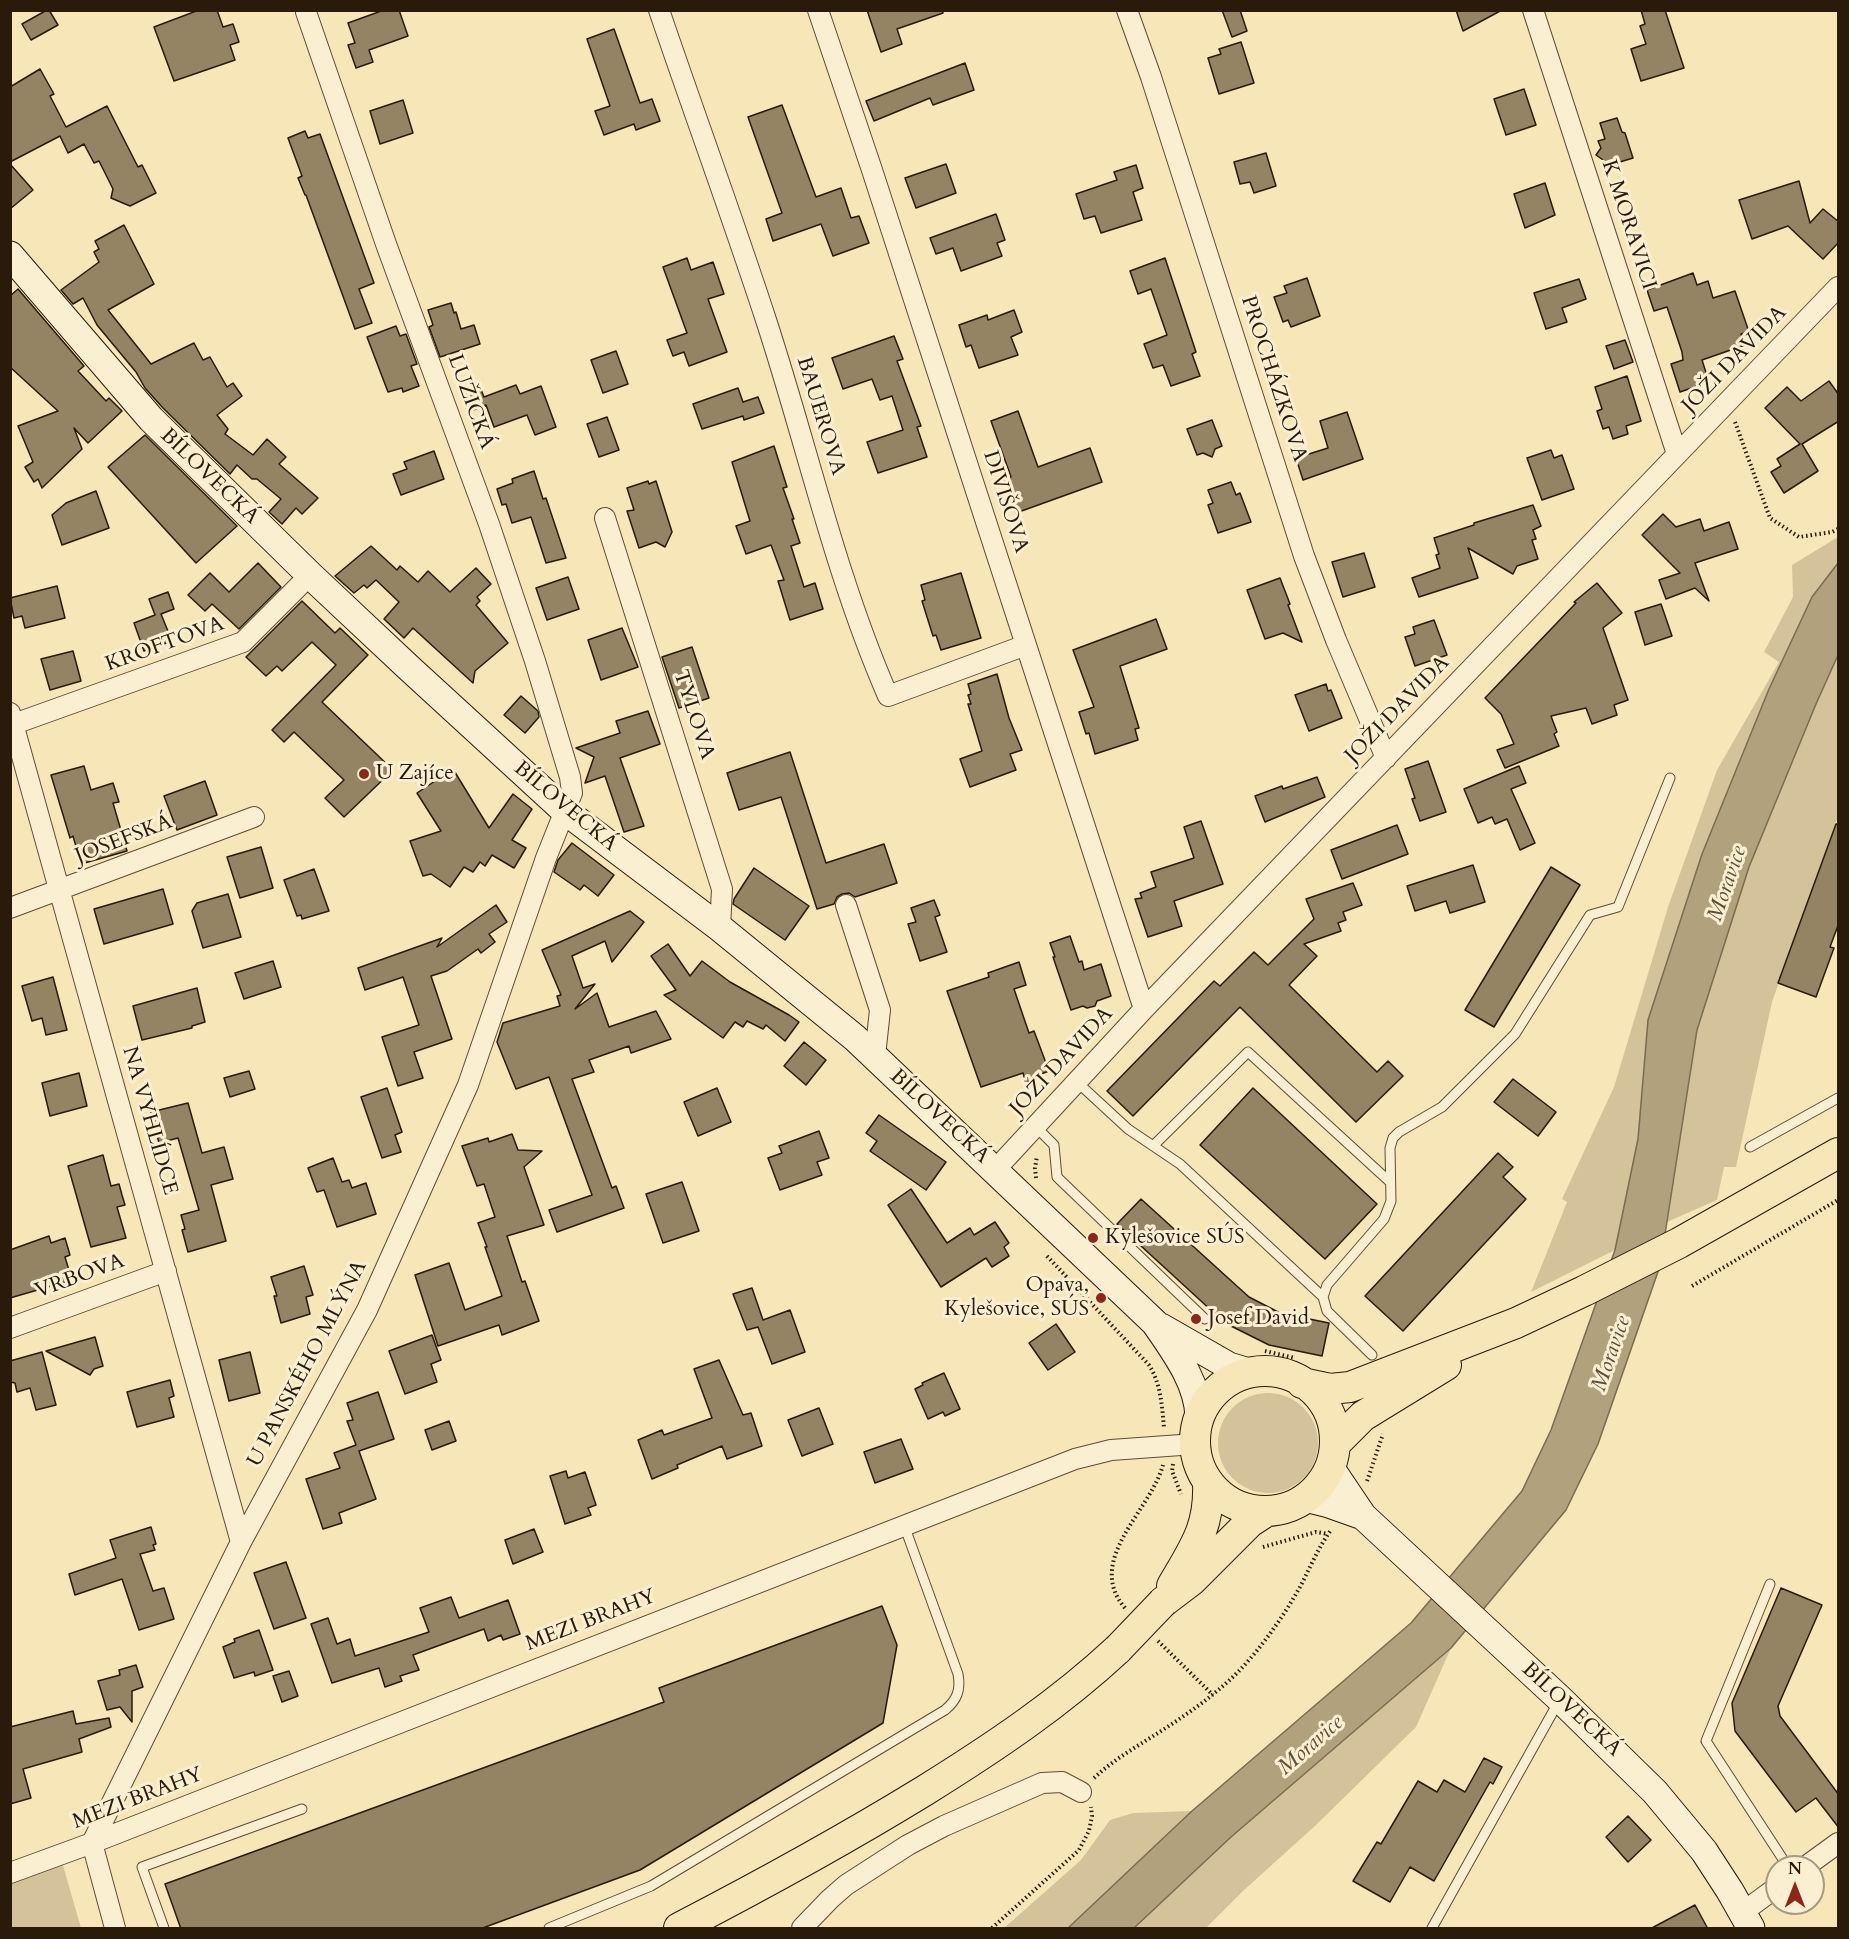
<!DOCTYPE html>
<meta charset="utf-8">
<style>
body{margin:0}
#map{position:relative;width:1849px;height:1939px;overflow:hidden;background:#f7e6b8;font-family:Cardo,serif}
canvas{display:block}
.frame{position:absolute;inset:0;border:12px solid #291a0a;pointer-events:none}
.north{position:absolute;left:1765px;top:1855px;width:60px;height:60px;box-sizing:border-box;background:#faefd1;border:2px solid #a69a81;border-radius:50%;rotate:0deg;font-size:16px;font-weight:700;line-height:24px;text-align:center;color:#291a0a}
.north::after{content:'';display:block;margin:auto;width:21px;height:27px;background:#8f2418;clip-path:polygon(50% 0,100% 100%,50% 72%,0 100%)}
</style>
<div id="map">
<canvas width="1849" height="1939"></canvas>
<div class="frame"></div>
<div class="north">N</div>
</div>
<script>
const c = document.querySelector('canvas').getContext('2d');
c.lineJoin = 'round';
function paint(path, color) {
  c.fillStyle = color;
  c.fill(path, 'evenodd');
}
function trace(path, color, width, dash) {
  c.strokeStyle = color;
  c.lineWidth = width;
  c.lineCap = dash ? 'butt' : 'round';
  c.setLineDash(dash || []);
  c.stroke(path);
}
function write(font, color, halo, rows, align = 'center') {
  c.font = font + ' Cardo,serif';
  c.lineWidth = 6;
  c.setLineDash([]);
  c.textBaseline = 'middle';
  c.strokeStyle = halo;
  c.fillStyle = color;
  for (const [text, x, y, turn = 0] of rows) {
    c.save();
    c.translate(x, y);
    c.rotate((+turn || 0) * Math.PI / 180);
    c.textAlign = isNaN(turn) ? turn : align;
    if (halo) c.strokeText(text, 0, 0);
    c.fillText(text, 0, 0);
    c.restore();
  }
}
paint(new Path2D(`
 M1838,537V563L1812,598L1769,689L1702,854L1648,1020L1638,1139L1615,1250L1531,1292L1567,1202L1562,1199L1614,1087L1668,907L1717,770L1779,662L1764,652L1793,597L1792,565Z
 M1838,655V817L1772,1002L1736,1167H1724L1717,1200L1667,1222L1697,1030L1749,867L1816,704Z
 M1218 1443a50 50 0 1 1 100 0a50 50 0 1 1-100 0Z
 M1451,1648L1416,1727L1316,1825L1243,1891L1206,1928H1134L1231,1837Z
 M1192,1811L1068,1928H1004L1081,1860L1110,1820L1133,1813Z
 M62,1862L81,1928H11V1881Z`), '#d4c39a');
const water = new Path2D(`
 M1838,563V655L1816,704L1749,867L1697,1030L1660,1266L1598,1444L1566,1510L1451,1648L1231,1837L1134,1928H1068L1192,1811L1411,1623L1522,1491L1551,1430L1615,1250L1638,1139L1648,1020L1702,854L1769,689L1812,597Z`);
paint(water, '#b1a17d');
trace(water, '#7b6b4f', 1.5);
const building = new Path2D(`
 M47,10H49L58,25L31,40L22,24Z
 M199,10H217L223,27L233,24L239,42L230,45L235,60L174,81L154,27Z
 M384,10H399L408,36L369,50L373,62L356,68L348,45L355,43L348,23Z
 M867,10H942L943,13L897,29L902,44L881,52Z
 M1222,10H1240L1247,31L1232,37Z
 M1456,10H1502L1463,31Z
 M1641,10H1665L1684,68L1641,81L1631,49L1646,44L1640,26L1645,24Z
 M614,29L640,103L652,99L660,121L636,130L634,124L604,135L595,111L610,106L587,39Z
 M1241,42L1254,83L1219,94L1208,58L1221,54L1219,49Z
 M965,63L974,90L933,105L930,98L874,121L866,101Z
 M40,69L54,94L50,96L66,127L107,106L138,167L142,165L156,193L130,206L111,198L113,189L99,161L94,163L84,144L68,153L60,136L10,162V87Z
 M1524,89L1536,125L1506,135L1494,99Z
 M403,100L413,133L380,144L370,111Z
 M782,105L816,197L841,188L851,218L859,216L869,243L833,256L821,224L773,241L766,219L782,213L748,117Z
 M1617,118L1622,132L1625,133L1633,158L1610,165L1596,155L1601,148L1598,141L1605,139L1600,123Z
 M305,131L308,138L320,134L374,283L359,289L372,323L355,329L306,195H305L298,178L302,176L288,138Z
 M1266,153L1276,186L1254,193L1250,182L1240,184L1234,162Z
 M10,164L33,190L10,209Z
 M946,164L956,193L916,208L905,178Z
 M1136,165L1143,188L1133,192L1142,220L1101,233L1095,216L1084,219L1076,194L1117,180L1114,172Z
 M1799,181L1810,223L1823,209L1839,222V242L1823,259L1788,226L1752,239L1739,200Z
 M1545,183L1555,215L1525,228L1514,194Z
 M996,214L1005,240L997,243L1002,256L961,271L953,248L936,254L930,238Z
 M124,225L154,284L108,310L151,364L194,343L203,360L210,357L227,387L233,383L242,396L217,415L228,429L225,434L253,455L267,439L286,457L279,464L318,498L302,514L296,508L282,524L269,512L281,499L257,479H252L237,465L230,474L163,408L145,388L136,372L97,325L83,298L73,304L61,290L99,262L94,252L99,249L95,241Z
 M687,258L691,270L713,262L724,294L708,299L727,352L689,366L684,352L673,356L667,340L687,333L663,267Z
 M1165,258L1196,352L1192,354L1200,376L1171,386L1163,365L1153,368L1144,344L1167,335L1151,289L1138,294L1130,271Z
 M1693,273L1697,285L1708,281L1713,298L1735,291L1749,332L1741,334L1745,345L1702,360L1709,382L1680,392L1671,364L1683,360L1682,352L1667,307L1654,311L1647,290Z
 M1307,278L1320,316L1291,327L1288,320L1283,322L1274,297L1287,293L1284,286Z
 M1579,279L1586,299L1562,308L1567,322L1546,329L1534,293Z
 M18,289L84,366L78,371L106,401L109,398L122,411L88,443L74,428L82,449L42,488L38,479L34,482L25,467L33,462L18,426L58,411L10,367V296Z
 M451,303L454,313L456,312L461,329L474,325L480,344L440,357L429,327L433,325L428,310Z
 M1014,310L1022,332L1011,337L1018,355L979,368L971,345L966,347L959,325L987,315L988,320Z
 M396,326L400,336L406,334L417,364L411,366L419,386L403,392L402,388L388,392L367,337Z
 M894,336L903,359L897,361L921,426L917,427L927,457L878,473L867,442L903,430L892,396L880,400L872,379L843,389L832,358Z
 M1625,340L1633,362L1614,369L1606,346Z
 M616,351L628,384L603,393L591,360Z
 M1627,376L1641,421L1626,426L1628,434L1613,439L1609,427L1603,429L1597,411L1602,409L1595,387Z
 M1829,381L1839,395V421L1802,444L1818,471L1784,493L1771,472L1781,466L1777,459L1800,444L1765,408L1787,387L1801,401Z
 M516,385L520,394L541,386L556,427L535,435L527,415L494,427L486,405L468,412L461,394L480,387L484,397Z
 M738,388L743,402L758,397L764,413L744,420L743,416L702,429L693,404Z
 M1018,411L1038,467L1090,448L1102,482L1016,513L1004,479L1011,477L991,421Z
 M1347,412L1363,459L1303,480L1296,458L1328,448L1320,421Z
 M607,417L619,450L599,457L587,424Z
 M1212,420L1222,446L1215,449L1212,457L1203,453L1197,455L1187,429Z
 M145,435L237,526L196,563L108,467Z
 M774,446L787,487L783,488L794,519H792L800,543L791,546L804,587L815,583L823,609L790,620L778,581L784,580L771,545L746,554L736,526L750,521L732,462Z
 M1551,450L1554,458L1562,455L1574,489L1542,500L1527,458Z
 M434,451L444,479L401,495L393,474L407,469L404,462Z
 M534,471L543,499L546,498L566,558L546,563L531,517L512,523L506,504L502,505L497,489L513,483L512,479Z
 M648,481L649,484L656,481L672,532L665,547L656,542L639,548L627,511L634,510L627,488Z
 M1231,482L1236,495L1240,493L1251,522L1218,533L1208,505L1213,503L1208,490Z
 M96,491L109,528L62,545L52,515L66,503Z
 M1533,505L1541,526L1533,530L1536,539L1532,540L1538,559L1517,566L1513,574L1468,548L1478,578L1419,597L1412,578L1440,568L1436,555L1439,554L1434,538L1474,525V523Z
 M1663,514L1676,527L1700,519L1704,531L1729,522L1738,549L1695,563L1709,601L1695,588L1666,599L1659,580L1680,573L1642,535Z
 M371,546L397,570L400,566L418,582L428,571L450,592L476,568L491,584L477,597L480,601L476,605L508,643L475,671L473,683L413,628L404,638L384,619L399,602L376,580L367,588L364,585L354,593L335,576Z
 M1364,553L1375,587L1343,597L1332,562Z
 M258,563L281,587L239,629L212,604L205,611L188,595L210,573L229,592Z
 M961,573L981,638L941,650L936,635L933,636L922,601L925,600L921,585Z
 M568,577L579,609L547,620L536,588Z
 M1280,578L1290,604L1288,605L1302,642L1283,633L1265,639L1247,590Z
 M1597,583L1622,613L1603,628L1628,700L1614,705L1617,715L1592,724L1586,708L1551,716L1557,732L1554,734L1559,746L1505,768L1497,750L1514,744L1501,714L1485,698L1576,603L1574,602Z
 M57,586L65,618L25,628L22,616L14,618L10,598Z
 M168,592L174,609L161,614L172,641L144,651L134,623L155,615L149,599Z
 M302,601L335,633L340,628L368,655L322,702L393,770L344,817L325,798L344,780L294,732L284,742L272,730L336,665L312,642L282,671L277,666L266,676L246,657Z
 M1661,604L1672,636L1645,645L1635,612Z
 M1156,619L1167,649L1120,666L1139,728L1135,729L1138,740L1095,754L1089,733L1086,734L1079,712L1094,707L1073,650Z
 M1434,620L1447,655L1415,666L1405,637L1415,634L1413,627Z
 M622,628L638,667L601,680L588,640Z
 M692,647L709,698L679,708L662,657Z
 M73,651L81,681L50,690L41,659Z
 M997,674L1009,718L1022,750L1010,754L1016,770L970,787L960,759L982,751L968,704H971L968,695L971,694L968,684Z
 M1326,684L1328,691L1331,690L1342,718L1309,731L1295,695Z
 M521,696L538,711L539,717L525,733L504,715Z
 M648,711L660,744L620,758L644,826L624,832L605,776L585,783L594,757L576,748L620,733L616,721Z
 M790,752L826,863L884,844L897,883L855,897L849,893L842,894L837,897L834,904L817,909L781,797L739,810L727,773Z
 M1428,761L1446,812L1420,821L1412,799L1415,798L1405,769Z
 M84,766L91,790L113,783L119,802L113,803L127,851L81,864L73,836L70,838L51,775Z
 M1519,766L1526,783L1511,789L1535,843L1520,850L1507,819L1495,824L1492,817L1478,823L1464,789Z
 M453,769L489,828L513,794L532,809L512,840L526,848L514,868L492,855L485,866L480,862L473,872L464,867L450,887L431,874L423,876L410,841L441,831L417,793Z
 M1317,777L1325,797L1265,822L1255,796L1282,786L1283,789Z
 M205,781L217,815L177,830L164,796Z
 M1201,821L1223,884L1174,901L1182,926L1148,937L1135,899L1142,898L1140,893L1156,887L1151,872L1194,858L1184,827Z
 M1836,824H1839V923L1830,947L1834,948L1816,997L1778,983Z
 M1397,825L1408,854L1342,879L1331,850Z
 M572,843L614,875L598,896L584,885L580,890L554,872L558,860Z
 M261,847L273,888L240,898L227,857Z
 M1473,865L1485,902L1450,913L1446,901L1415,911L1407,886Z
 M1551,867L1580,885L1494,1027L1465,1010Z
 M754,868L809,906L785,940L733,904L734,899Z
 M314,869L329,911L302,919L301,915L297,916L284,880Z
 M1353,883L1362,905L1343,912L1346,920L1338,923L1341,931L1304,944L1317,956L1289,985L1377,1072L1388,1061L1403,1076L1356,1122L1240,1007L1133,1116L1107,1091L1214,981L1220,986L1254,952L1268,965L1314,919L1306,899Z
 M163,889L173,924L104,944L94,909Z
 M228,894L241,937L203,948L192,911L197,903Z
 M934,900L940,915L935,917L947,952L920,961L908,924L916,922L911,908Z
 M496,905L507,922L489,934L495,942L481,953L478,949L447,971L431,976L452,1039L414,1052L423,1078L398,1086L382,1037L419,1025L403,977L365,990L358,968L442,938L437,947Z
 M630,911L644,922L612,962L605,941L572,956L583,988L595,984L575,1009L597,993L609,1027L656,1011L671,1039L631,1053L629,1046L589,1060L594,1072L572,1079L612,1188L616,1186L624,1208L557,1232L549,1210L592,1195L549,1077L516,1089L497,1042L503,1023L560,1006L557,996L561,995L542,950Z
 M1070,936L1079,962L1082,961L1084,970L1101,964L1111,996L1097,1001L1095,1006L1087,1008L1083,1006L1071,1010L1053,957H1055L1050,943Z
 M668,944L690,976L702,961L730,982L789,1015L799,1022L785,1041L766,1025L763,1029L747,1021L743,1027L735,1022L723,1038L664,995L676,990L651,956Z
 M273,961L281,987L244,999L235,973Z
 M1019,962L1026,985L1014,989L1029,1033L1034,1031L1049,1071L1025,1080L1023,1073L981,1087L947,991L989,977L988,973Z
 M53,977L67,1030L46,1035L42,1018L32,1021L22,986Z
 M197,988L205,1022L192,1026V1028L142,1040L133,1006Z
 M804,1042L826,1060L806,1085L784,1066Z
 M249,1071L255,1089L230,1097L224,1078Z
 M79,1073L87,1106L50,1116L42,1083Z
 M1513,1079L1556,1112L1538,1136L1494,1102Z
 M387,1088L402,1132L395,1135L401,1152L382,1158L361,1097Z
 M717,1088L731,1122L698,1136L684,1102Z
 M1253,1088L1377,1204L1325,1259L1200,1145Z
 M188,1103L202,1153L224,1147L233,1179L211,1185L226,1241L188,1252L182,1230L185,1229L181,1215L199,1210L178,1138L159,1143L151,1112Z
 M879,1115L946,1162L926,1190L870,1151L877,1141L866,1133Z
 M819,1131L829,1158L817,1162L822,1175L780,1190L768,1158L782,1153L779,1146Z
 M512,1134L518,1150L542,1151L524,1167L544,1225L507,1236L522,1282L525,1281L539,1321L502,1335L499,1325L438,1346L415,1275L449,1263L465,1310L502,1296L485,1247H487L478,1223L495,1217L484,1184L477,1186L462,1146L488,1138L489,1142Z
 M1498,1153L1513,1167L1503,1177L1526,1199L1403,1331L1365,1296Z
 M103,1155L111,1186L119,1184L122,1195L125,1205L117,1207L126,1238L91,1247L68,1166Z
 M333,1158L342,1182L349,1180L352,1188L366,1183L376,1214L337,1227L324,1190L317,1192L308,1168Z
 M682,1182L699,1231L663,1243L646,1194Z
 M911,1189L947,1243L970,1228L974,1235L995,1222L1009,1243L1004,1247L1009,1256L992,1267L986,1258L941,1287L888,1205Z
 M1141,1199L1249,1297L1280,1313L1329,1323L1322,1356L1269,1345L1225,1323L1117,1224Z
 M49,1236L51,1243L65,1238L70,1255L65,1257L72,1280L10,1298V1250Z
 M304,1266L313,1295L306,1297L310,1314L281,1323L274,1296H277L271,1277Z
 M752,1288L763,1320L790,1310L805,1352L772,1364L758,1327L747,1330L733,1294Z
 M1056,1324L1075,1352L1048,1370L1029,1343Z
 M432,1335L441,1360L431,1364L437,1382L405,1394L389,1351Z
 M95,1337L103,1366L94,1369L90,1375L46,1351Z
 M42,1352L56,1405L36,1410L30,1388L17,1392L15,1383L10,1382V1361Z
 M250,1352L260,1393L229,1401L219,1360Z
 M719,1360L743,1415L751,1413L762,1446L727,1459L722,1446L677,1465L678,1468L652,1479L638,1440L662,1430L664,1435L712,1418L694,1369Z
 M944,1373L960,1409L945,1416L943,1412L928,1419L915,1389L923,1385L922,1383Z
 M170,1380L174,1396L169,1398L174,1417L137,1427L127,1392Z
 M378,1392L394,1439L359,1451L376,1499L339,1513L342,1523L323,1529L306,1479L340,1468L334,1453L356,1445L347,1421L353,1420L347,1403Z
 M819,1408L833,1444L802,1456L788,1420Z
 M449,1421L456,1441L432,1450L425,1430Z
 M901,1439L913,1469L875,1483L864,1452Z
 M566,1471L568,1478L585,1472L596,1505L588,1508L591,1515L565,1524L550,1476Z
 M151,1527L156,1544L153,1545L155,1550L140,1554L153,1591L164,1588L174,1619L139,1630L122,1579L75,1595L69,1574L116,1558L110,1540Z
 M534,1529L543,1552L513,1564L505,1540Z
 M286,1562L306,1618L274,1629L254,1573Z
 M1781,1588L1822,1605L1778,1706L1780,1716L1839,1795V1828L1816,1798L1796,1812L1735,1731L1732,1703Z
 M451,1597L459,1618L508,1600L520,1634L503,1640L501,1635L488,1641L484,1629L413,1655L419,1670L400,1676L402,1681L385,1687L379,1668L332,1683L311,1624L328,1618L337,1644L350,1639L355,1656L429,1632L420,1608Z
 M882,1606L897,1645L883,1723L640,1870L480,1929H181L165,1884L664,1702L659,1688Z
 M259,1630L273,1670L255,1676L254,1672L234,1678L223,1647L235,1642L234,1639Z
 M136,1665L143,1687L132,1691V1722L120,1707L107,1710L98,1681L120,1675L119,1670Z
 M289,1671L298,1696L282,1702L273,1676Z
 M73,1711L76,1724L109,1718L111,1727L79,1739L82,1752L23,1769L31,1798L10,1804V1727Z
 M1484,1758L1502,1767L1493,1784L1490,1782L1434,1881L1410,1867L1390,1902L1353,1881L1377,1842L1381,1844L1418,1781L1437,1792L1444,1780L1465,1792Z
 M1628,1816L1651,1840L1628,1862L1606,1837Z
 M1695,1905L1708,1929H1650Z`);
paint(building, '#948464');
trace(building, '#291a0a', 1.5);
const lane = new Path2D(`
 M1076,1081L1128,1129L1180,1164L1323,1297
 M1035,1126L1054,1145L1057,1177L1205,1319
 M1153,1146L1248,1052L1390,1182
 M1750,1147L1838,1098
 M1372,1355L1327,1311L1323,1297L1327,1285L1384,1219L1391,1201L1390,1148L1393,1138L1399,1132L1442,1107L1515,1034L1590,915L1618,907L1670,778
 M1770,1584L1706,1741L1788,1867
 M164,1928L142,1867L302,1809
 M549,1928L651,1886L945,1710C957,1700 961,1690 958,1674L904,1525
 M1432,1928L1559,1701`);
const street = new Path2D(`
 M659,10C694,113 732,216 766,320C807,445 835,575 888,696L1026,645
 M818,10L872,170L1144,1009
 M1127,10L1151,77L1304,556L1336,640L1386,758
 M1533,10L1677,454
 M605,518L722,889L720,928
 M10,713L241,1542
 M14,724L243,642L310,575
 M846,905L880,1010L875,1056
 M10,908L254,817
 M995,1170L1144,1009L1838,287
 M10,1328L166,1271
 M1805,1867L1838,1843
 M10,1873L92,1843L1075,1459L1111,1450L1195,1444
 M1743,1912L1777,1887
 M115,1928L92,1843L241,1542L367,1310L468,1085L546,858L572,793L570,777L535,661L489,524L386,244L306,12
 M802,1928L830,1899L846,1885L908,1845L944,1826L1042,1783L1062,1782L1081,1792`);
const secondary = new Path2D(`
 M10,255L151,419L310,575L408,667L565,811L720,928L855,1038L1155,1323C1174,1351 1198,1382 1199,1417
 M1161,1327L1229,1366L1252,1373
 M1330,1467L1363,1516L1560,1699L1655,1792L1704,1851L1730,1891L1751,1928
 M1305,1498L1329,1504L1363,1516`);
const primary = new Path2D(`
 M1195 1441a70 70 0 1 1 140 0a70 70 0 1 1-140 0Z
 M1302,1383L1330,1389L1350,1387L1516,1323L1584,1291L1679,1243L1838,1153
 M1335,1444L1363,1416L1446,1365
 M1172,1586C1194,1548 1210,1528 1208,1482
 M1163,1602L1192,1580L1250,1522L1267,1511
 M679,1928C762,1885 844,1840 924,1791C993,1748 1059,1704 1118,1649`);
trace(lane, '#5c4d36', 11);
trace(street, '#5c4d36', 22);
trace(secondary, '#291a0a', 29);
trace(primary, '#291a0a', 32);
trace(new Path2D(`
 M1735,422L1770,518L1799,537L1832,532L1838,529
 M1036,1178L1035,1168L1037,1156
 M1047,1256L1149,1365C1161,1384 1162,1406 1164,1428
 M1692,1286L1838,1200
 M1265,1351L1295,1358
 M1173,1464L1172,1471L1181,1494
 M1367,1481L1383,1434
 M1263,1547L1316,1532L1328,1534
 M1125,1608C1084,1560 1150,1512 1163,1465
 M1158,1641L1213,1695
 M1094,1778C1113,1760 1136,1747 1158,1733C1186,1715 1214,1696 1238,1672C1262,1647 1283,1617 1300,1587C1310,1568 1318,1548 1331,1530
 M992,1928L1079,1850L1089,1831L1092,1816L1091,1807`), '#291a0a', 4, [1.5, 3]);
trace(lane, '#faefd1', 9);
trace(street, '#faefd1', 20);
trace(secondary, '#faefd1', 27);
trace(primary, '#f7e6b8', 30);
const primaryBridge = new Path2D(`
 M1118,1649L1163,1602`);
trace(primaryBridge, '#291a0a', 32, []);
trace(primaryBridge, '#f7e6b8', 30);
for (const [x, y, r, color] of [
 [364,774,6,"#8f2418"],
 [1093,1238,6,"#8f2418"],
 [1101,1298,6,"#8f2418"],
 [1196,1319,6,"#8f2418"]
]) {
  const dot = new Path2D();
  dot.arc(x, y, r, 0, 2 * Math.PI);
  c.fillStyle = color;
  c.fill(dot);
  trace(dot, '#faefd1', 2);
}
write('21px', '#291a0a', '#faefd1', [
 ["K MORAVICI",1628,225,72],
 ["JOŽI DAVIDA",1735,360,-46],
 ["PROCHÁZKOVA",1273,379,72],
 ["LUŽICKÁ",470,402,70],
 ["BAUEROVA",820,416,73],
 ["BÍLOVECKÁ",209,477,44],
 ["DIVIŠOVA",1005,502,72],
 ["KROFTOVA",165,645,-20],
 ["JOŽI DAVIDA",1398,710,-46],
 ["TYLOVA",693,715,72],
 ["BÍLOVECKÁ",565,807,40],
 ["JOSEFSKÁ",124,840,-21],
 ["JOŽI DAVIDA",1062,1062,-47],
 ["BÍLOVECKÁ",939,1117,43],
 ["NA VYHLÍDCE",149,1121,74],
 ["VRBOVA",80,1277,-20],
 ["U PANSKÉHO MLÝNA",308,1364,-62],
 ["MEZI BRAHY",591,1621,-21],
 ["BÍLOVECKÁ",1571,1710,43],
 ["MEZI BRAHY",138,1799,-21]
]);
write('21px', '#291a0a', '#faefd1', [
 ["U Zajíce",376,774],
 ["Kylešovice SÚS",1105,1238],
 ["Opava,",1089,1286,"right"],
 ["Kylešovice, SÚS",1089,1310,"right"],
 ["Josef David",1208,1319]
], 'left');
write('italic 22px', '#5f5038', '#faefd1', [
 ["Moravice",1728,884,-71],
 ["Moravice",1612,1354,-71],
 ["Moravice",1311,1746,-41]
]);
</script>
